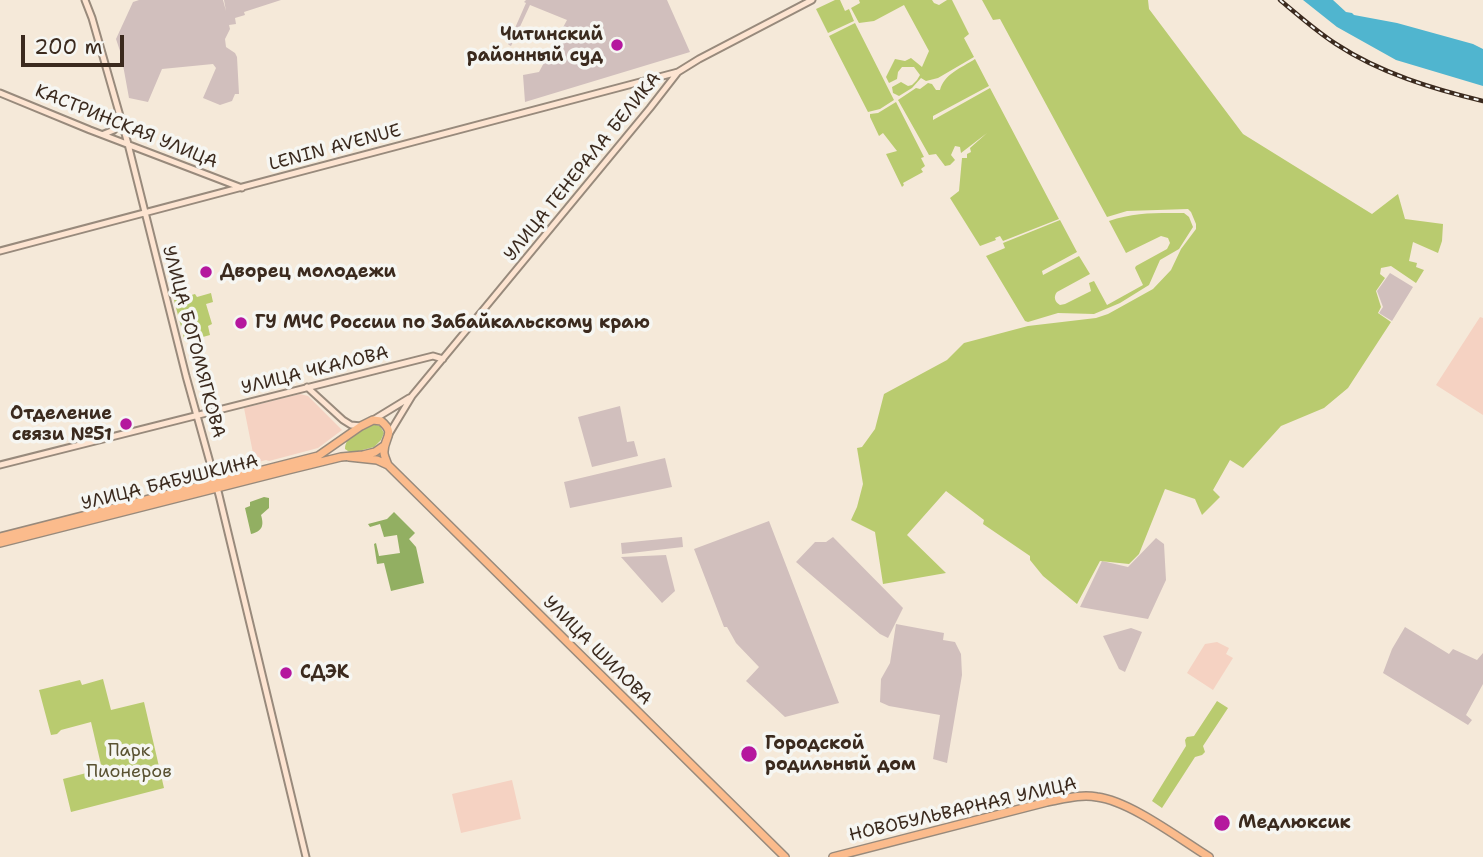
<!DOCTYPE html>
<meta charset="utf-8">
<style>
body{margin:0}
#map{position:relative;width:1483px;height:857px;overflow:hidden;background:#f5e9d9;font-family:"Shantell Sans",sans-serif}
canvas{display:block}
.scale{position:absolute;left:21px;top:35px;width:103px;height:32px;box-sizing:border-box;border:4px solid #3b2a1e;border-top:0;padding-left:9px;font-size:21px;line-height:24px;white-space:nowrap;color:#3b2a1e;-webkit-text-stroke:5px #f6f6f2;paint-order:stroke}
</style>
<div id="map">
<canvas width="1483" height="857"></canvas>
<div class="scale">200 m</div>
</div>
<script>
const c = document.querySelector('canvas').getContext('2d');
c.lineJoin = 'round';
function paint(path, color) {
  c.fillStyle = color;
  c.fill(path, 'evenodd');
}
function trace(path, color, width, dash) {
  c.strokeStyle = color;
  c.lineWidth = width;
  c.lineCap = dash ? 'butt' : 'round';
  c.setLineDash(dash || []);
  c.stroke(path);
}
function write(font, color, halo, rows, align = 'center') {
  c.font = font + ' "Shantell Sans",sans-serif';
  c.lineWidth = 7;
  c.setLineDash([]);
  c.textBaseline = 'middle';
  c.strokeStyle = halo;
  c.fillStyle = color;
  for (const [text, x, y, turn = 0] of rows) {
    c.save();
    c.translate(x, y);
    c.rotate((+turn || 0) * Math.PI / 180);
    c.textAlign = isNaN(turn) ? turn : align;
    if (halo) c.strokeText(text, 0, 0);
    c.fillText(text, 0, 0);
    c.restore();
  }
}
paint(new Path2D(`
 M1480,317L1483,318V415L1436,385Z
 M300,394L308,396L342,430L318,448L269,461L266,460L255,463L244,408Z
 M1217,642L1229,648L1226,654L1233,658L1213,690L1187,673L1205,644Z
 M512,780L521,819L461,833L452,794Z`), '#f5d2c2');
paint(new Path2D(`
 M139,0H223L226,11L224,0H281L244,12L245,15L235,18L236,24L229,25L230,29L225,39L226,47L235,53L237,57L239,94H235L232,101L220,105L203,98L216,68L213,64L162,69L148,102L129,98L121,54L116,39L133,2Z
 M526,0H667L690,52L525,102L523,75L539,72L567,20L530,5L511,46L509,45L508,44L526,3L524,2Z
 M1390,273L1413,287L1392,321L1379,313L1383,307L1377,291Z
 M620,406L627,442L634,441L638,456L592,467L578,417Z
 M665,458L672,487L570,508L564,482Z
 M769,521L839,703L785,717L746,681L759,667L736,643L727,627H724L694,549Z
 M682,537L683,547L622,554L621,543Z
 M833,537L903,608L888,638L880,634L796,562L815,542H826Z
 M1156,538L1164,544L1166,580L1148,619L1080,607L1102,561L1128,567Z
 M666,555L675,591L662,603L621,557Z
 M896,624L944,633L943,640L955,642L961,654L962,675L947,763L933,759L940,715L889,706L880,702L881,679L890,663Z
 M1405,627L1449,654L1453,649L1477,660L1483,653V684L1466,715L1472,720L1468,725L1383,673L1392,649Z
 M1131,628L1142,632L1125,672L1119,669L1103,636Z`), '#d1bfbd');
paint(new Path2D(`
 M835,0H840L845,11L849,9L854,21L828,33L816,9Z
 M859,0H932L934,3L939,5L947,0H952L969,34L964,38L974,57L938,78L926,81L921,78L912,88L899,96L893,93L892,87L901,82L908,86L912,85L917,80L920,75L914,67H902L898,72L897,79L889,83L886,77L895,59L905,61L911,58L922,67L929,51L904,5L874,21L859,23L851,8L860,3Z
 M982,0H1148L1149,9L1243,134L1372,214L1398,194L1405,219L1443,224L1442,241L1438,253L1413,242L1409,261L1417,263L1416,267L1424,270L1416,283L1391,266L1381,268L1380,274L1385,278L1376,291L1381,307L1378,313L1391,322L1348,388L1324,408L1281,426L1243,468L1230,460L1213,490L1220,497L1202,515L1195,499L1165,489L1139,554L1129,564L1100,561L1077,604L1043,576L1030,560V556L983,524L984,520L946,491L907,535L946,573L883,584L875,532L851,520L857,507L863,484L857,448L862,447L875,429L884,394L947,360L964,343L1028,326L1096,318L1108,314L1153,289L1171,270L1181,249L1196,229V224L1191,212L1188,209L1127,211L1107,217L1000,19L993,20Z
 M855,23L894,100L880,109L868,112L829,36Z
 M975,59L989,86L933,116V120L990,88L1059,219L1003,241L1000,236L995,238L996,240L980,246L950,198L959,191L962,158H967V154L971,152L970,148L987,133L961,153L960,147L955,146L951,155L955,160L950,165L945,166L936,154L929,155L898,100L916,88L920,89L928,83L932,84L936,90H940C944,74 961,68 975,59Z
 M896,102L924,157L921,158L925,166L921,169L923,172L903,183L904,185L902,187L886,154L897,151L883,133L879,136L870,117V114L878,113Z
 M1184,213L1189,217L1193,227L1179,249L1160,260L1149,285L1120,303L1094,314L1058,313L1028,322L1025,321L986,256L1005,248L1003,243L1060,220L1077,252L1042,271L1043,275L1079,256L1090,274L1057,292C1053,297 1055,302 1060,305L1065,304L1091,291L1089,283L1094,281L1107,305L1143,285L1135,268L1136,266L1167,249L1170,243L1168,238L1161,236L1126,253L1109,221C1135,212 1157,213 1184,213Z
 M211,293L213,302L206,304L212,324L208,326L210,335L185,342L174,300L195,294L197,297Z
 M372,424L380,426L384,433L381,440L374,447L351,453L345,449C345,436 361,429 372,424Z
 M103,679L111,710L144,702L164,788L71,812L63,779L102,769L91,722L61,730L57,734L51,735L39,690L80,680L82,685Z
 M1217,701L1228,708L1203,746L1205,752L1202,755L1195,757L1162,808L1152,801L1186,746L1185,740L1187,737L1194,736Z`), '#b9cb6f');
paint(new Path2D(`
 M264,497L269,498V508L261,515C264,525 263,531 251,534L245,508L250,506V502Z
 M394,512L415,533L409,539L416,547L424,583L391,591L384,563L377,564L374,544L376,543L379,556L400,553L397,535L384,537L380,524L370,527L368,524L387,519Z`), '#92af62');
paint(new Path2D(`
 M1303,0H1333L1346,12L1352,13L1354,15L1397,23L1473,44L1483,49V86L1396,60L1337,27Z`), '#50b5cf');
const secondary = new Path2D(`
 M85,0L92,18L128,144L186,376L219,495L306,857
 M0,93L90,130L242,188
 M104,134L114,130L119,117
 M0,251L678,72
 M307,387L343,420L351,425L361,426
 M373,420L409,398
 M389,434L412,396L650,108L678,72L699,59L812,0
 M0,465L433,356L443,359`);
const primary = new Path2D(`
 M349,457L377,460L388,465L785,857
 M0,537L318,456L361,426L373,420L381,421C397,434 383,438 384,453C384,455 387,463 388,465
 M0,543L288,470L341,457L363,455L375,452L385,445
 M833,857L1047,802C1064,799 1080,794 1097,797C1130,801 1180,839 1209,857`);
trace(secondary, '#988a7c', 9);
trace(primary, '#988a7c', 10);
trace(secondary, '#fde4d1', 5);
trace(primary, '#fbbb8c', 7);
const rail = new Path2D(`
 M1280,0C1298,15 1316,31 1336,44C1380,73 1433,89 1483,101`);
trace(rail, '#3b2a1e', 4.5);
trace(rail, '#f6f6f2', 2, [5]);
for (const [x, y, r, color] of [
 [617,45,7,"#b5179e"],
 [206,272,7,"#b5179e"],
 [241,323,7,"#b5179e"],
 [126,424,7,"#b5179e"],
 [286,673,7,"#b5179e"],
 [749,754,9,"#b5179e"],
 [1222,823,9,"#b5179e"]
]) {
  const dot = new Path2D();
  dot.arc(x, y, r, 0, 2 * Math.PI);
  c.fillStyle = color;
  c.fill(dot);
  trace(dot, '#f6f6f2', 2.5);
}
write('bold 18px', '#3b2a1e', '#f6f6f2', [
 ["Читинский",603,35,"right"],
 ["районный суд",603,56,"right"],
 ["Дворец молодежи",220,272],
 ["ГУ МЧС России по Забайкальскому краю",255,323],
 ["Отделение",112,414,"right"],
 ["связи №51",112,435,"right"],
 ["СДЭК",300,673],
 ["Городской",765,744],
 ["родильный дом",765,765],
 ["Медлюксик",1238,823]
], 'left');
write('18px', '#3b2a1e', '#f6f6f2', [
 ["КАСТРИНСКАЯ УЛИЦА",126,127,22],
 ["LENIN AVENUE",335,148,-15],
 ["УЛИЦА ГЕНЕРАЛА БЕЛИКА",583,167,-51],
 ["УЛИЦА БОГОМЯГКОВА",193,342,75],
 ["УЛИЦА ЧКАЛОВА",315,371,-14],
 ["УЛИЦА БАБУШКИНА",170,483,-14],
 ["УЛИЦА ШИЛОВА",597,651,45],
 ["НОВОБУЛЬВАРНАЯ УЛИЦА",963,810,-13]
]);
write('18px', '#5a5232', '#f6f6f2', [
 ["Парк",129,751],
 ["Пионеров",129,772]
]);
</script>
